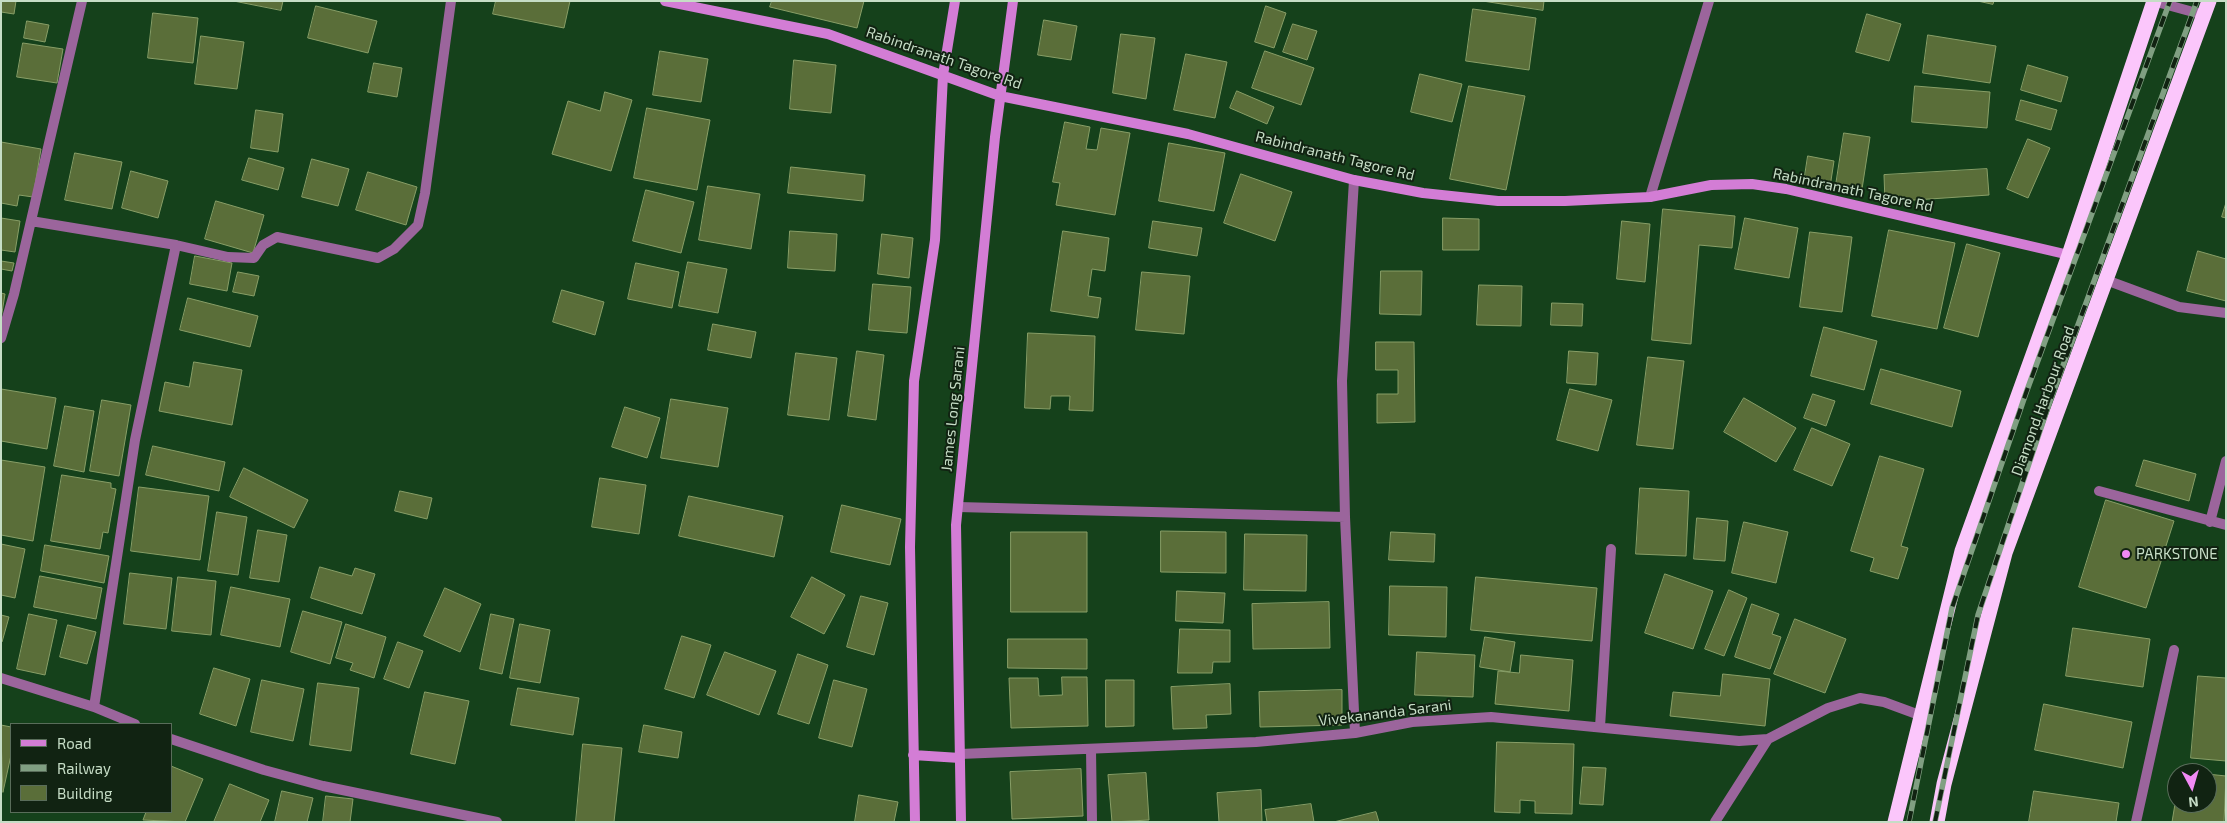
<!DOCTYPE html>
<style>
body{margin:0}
#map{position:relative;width:2227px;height:823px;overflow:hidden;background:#15411b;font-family:"Exo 2",sans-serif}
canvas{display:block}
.frame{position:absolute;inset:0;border:2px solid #c6ddc6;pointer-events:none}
.legend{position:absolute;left:10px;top:723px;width:162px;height:90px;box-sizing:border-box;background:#112312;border:1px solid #596d5a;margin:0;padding:6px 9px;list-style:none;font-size:15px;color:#c6ddc6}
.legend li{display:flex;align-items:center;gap:10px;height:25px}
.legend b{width:25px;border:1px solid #596d5a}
.north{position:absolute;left:2167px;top:763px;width:50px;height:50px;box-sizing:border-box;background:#112312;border:1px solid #596d5a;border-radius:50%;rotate:174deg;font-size:14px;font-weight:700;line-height:20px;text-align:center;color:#c6ddc6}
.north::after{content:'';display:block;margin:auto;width:18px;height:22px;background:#f18af4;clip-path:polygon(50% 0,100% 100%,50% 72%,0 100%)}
</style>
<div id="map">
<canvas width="2227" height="823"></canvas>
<div class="frame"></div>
<ul class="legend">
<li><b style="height:6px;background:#d37dd5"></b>Road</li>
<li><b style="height:6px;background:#809f82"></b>Railway</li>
<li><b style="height:14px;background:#5a6e39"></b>Building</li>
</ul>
<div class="north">N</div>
</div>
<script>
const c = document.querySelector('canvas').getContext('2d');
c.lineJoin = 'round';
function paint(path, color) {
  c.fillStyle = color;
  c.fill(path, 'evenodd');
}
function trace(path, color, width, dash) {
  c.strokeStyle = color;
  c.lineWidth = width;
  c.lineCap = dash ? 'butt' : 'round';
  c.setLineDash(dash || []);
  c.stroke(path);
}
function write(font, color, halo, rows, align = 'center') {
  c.font = font + ' "Exo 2",sans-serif';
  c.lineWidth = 4;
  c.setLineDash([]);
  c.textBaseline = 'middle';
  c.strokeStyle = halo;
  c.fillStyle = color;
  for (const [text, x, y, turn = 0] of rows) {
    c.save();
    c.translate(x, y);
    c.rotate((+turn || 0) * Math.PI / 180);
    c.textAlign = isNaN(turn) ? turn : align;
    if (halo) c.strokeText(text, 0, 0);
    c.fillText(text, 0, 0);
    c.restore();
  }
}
const building = new Path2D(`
 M1,1H16L14,14L1,12Z
 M234,1H283L281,10Z
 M496,1H570L564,28L493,14Z
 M772,1H864L857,28L770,7Z
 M1483,1H1544L1543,10Z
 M1978,1H1994L1993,4Z
 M316,6L377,21L368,53L308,38Z
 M1266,6L1286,13L1274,48L1255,42Z
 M1473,9L1536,18L1529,70L1466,61Z
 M153,13L198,18L193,63L148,58Z
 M1867,14L1901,24L1889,61L1856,52Z
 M1044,20L1077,26L1071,60L1038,55Z
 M27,21L49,25L45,42L24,38Z
 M1293,24L1317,31L1307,60L1283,52Z
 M1121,34L1155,38L1146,99L1113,93Z
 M1928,35L1996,46L1990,83L1923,73Z
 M201,36L244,42L237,89L195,84Z
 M23,43L63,49L57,83L17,77Z
 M660,51L708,59L701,102L653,95Z
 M1265,51L1314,68L1301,105L1252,88Z
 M1186,54L1227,62L1215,118L1174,110Z
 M794,60L836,65L831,113L790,109Z
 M374,63L402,68L397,97L368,92Z
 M2028,65L2068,77L2061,102L2021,90Z
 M1420,74L1462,84L1452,122L1411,112Z
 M1469,86L1525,96L1506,190L1450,179Z
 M1915,86L1990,92L1987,128L1912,122Z
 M1237,91L1274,107L1267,124L1230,108Z
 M605,92L632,100L611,171L552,154L568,101L600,111Z
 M2021,100L2057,110L2051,130L2016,120Z
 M647,108L710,120L697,190L634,178Z
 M256,110L283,114L278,152L251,148Z
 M1065,122L1090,127L1086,149L1097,150L1101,128L1130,133L1115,215L1056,205L1060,183L1053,182Z
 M1844,133L1870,137L1862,189L1836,185Z
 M2028,139L2050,148L2028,198L2007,189Z
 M1,142L41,149L33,197L19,195L17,206L1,203Z
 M1169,143L1225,153L1214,211L1159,201Z
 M75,153L122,162L112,209L65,200Z
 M1808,156L1834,161L1830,187L1804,182Z
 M249,158L284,168L278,190L242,180Z
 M312,159L349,169L338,206L302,197Z
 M791,167L865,175L863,201L788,193Z
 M1987,169L1989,195L1885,202L1884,175Z
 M131,171L168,181L158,218L122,208Z
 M368,172L417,187L406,225L356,210Z
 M1241,174L1292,192L1275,241L1224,223Z
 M708,186L760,194L751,249L699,240Z
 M646,190L694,202L681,253L633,241Z
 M216,201L264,215L253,253L205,239Z
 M2226,203V218L2222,217Z
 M1663,209L1735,216L1732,248L1699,245L1691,344L1652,340Z
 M1,218L20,221L15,252L1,250Z
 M1443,218L1479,219V250H1443Z
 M1745,218L1798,228L1789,278L1735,269Z
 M1153,221L1202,228L1197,256L1149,248Z
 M1622,221L1650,224L1645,282L1617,279Z
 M1889,230L1955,243L1937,329L1872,316Z
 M790,231L837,234L835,271L788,268Z
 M1063,231L1109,238L1105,271L1092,269L1088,296L1101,298L1098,318L1051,311Z
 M1810,232L1852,237L1842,312L1800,307Z
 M882,234L913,238L909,278L878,274Z
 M1967,244L2000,253L1978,337L1944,328Z
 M2198,251L2226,259V301L2187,291Z
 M195,256L232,263L227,291L190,284Z
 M1,261L14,263L12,271L1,269Z
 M688,262L727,269L718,313L679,306Z
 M636,263L679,272L672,308L628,299Z
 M1381,271H1422L1421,315L1380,314Z
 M238,272L259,276L254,296L233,292Z
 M1142,272L1190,276L1184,334L1136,330Z
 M873,284L911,287L907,333L869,330Z
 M1479,285L1522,286L1521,326L1477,325Z
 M562,290L604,302L595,335L553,322Z
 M1,293L5,294L1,319Z
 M188,298L258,316L250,347L180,330Z
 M1552,303L1583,304L1582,326L1551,325Z
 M713,324L756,332L751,358L708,350Z
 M1824,327L1877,341L1864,390L1811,376Z
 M1028,333L1095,336L1093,411L1069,410L1070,396H1051L1050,409L1025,408Z
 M1376,342H1414L1415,422L1377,423V394H1398V370H1376Z
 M857,351L884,355L876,420L848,416Z
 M1569,351L1598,353L1596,385L1567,383Z
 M796,353L837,358L829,420L788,415Z
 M1648,357L1684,361L1673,449L1637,445Z
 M194,362L242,370L232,425L159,411L165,382L189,387Z
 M1881,369L1961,391L1952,427L1871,404Z
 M1,389L56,398L47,449L1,441Z
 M1570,389L1612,400L1598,451L1557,440Z
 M1813,394L1835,401L1826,426L1804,418Z
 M1744,398L1796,428L1776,462L1724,432Z
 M671,399L728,408L718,467L661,458Z
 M102,400L131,405L119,476L90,471Z
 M65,406L94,411L84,472L54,466Z
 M625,407L660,418L647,458L612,447Z
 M1812,428L1850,444L1832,486L1794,470Z
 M153,446L225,462L219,491L146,475Z
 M1880,456L1924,469L1901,546L1908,548L1898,579L1870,571L1874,558L1851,551Z
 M1,460L45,467L33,541L1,535Z
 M2144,460L2196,474L2189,501L2136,486Z
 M244,468L308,500L294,528L230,497Z
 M62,475L111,483V488L116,489L108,533L103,532L100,549L51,541Z
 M600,478L646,485L639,534L592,527Z
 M139,487L209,496L200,560L131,551Z
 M1640,488L1689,491L1686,556L1636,554Z
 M400,491L432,498L427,519L395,511Z
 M689,496L783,516L774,557L679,536Z
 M2106,500L2174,521L2146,608L2079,587Z
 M842,505L901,519L890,565L831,552Z
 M217,512L247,517L238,575L208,571Z
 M1697,518L1728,521L1725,561L1694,559Z
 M1744,522L1788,532L1776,583L1732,573Z
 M258,530L287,535L279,582L250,578Z
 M1161,531L1226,532V573L1161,572Z
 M1011,532H1087V612H1011Z
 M1391,532L1435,534L1434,562L1389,560Z
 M1245,534L1307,535L1306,591L1244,590Z
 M1,544L25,549L15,598L1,595Z
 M45,545L109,556L104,583L41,571Z
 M320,567L352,576L355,568L375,574L362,614L311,598Z
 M130,573L172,578L166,629L124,624Z
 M1665,574L1713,591L1693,649L1645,633Z
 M40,576L102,588L96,619L34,607Z
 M178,577L216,581L211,635L172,631Z
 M812,577L845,595L824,634L791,617Z
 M1476,577L1597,588L1592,641L1471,630Z
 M1390,586L1447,587L1446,637L1389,635Z
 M231,587L290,599L280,647L221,635Z
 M445,588L481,604L460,652L424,636Z
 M1729,590L1747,598L1724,656L1705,649Z
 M1177,591L1225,593L1223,623L1176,621Z
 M861,596L888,603L874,655L847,647Z
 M1329,602L1330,648L1253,649L1252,604Z
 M1752,604L1779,614L1772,634L1781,637L1770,669L1735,657Z
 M303,611L342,622L330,664L291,652Z
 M29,614L57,620L45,675L17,669Z
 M491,614L514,619L502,674L480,669Z
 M1,615L9,617L2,642L1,641Z
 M1795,619L1846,639L1825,693L1774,674Z
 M346,624L386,637L374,678L350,670L353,663L336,658Z
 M520,624L550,630L540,683L510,678Z
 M68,625L96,632L87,664L60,657Z
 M2073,628L2150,639L2143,687L2066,676Z
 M1180,629L1230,630V662H1213L1212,673H1178Z
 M682,636L711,645L694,698L665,689Z
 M1485,637L1515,642L1510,672L1480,667Z
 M1008,639H1087V669L1008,668Z
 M398,642L423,651L409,688L384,679Z
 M725,652L776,671L759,715L707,695Z
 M1417,652L1475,655L1473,697L1415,695Z
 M798,654L828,665L809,724L778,714Z
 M1521,655L1573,660L1569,711L1495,704L1498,671L1519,673Z
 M214,668L250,679L236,726L200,714Z
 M1723,674L1770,679L1765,726L1670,716L1673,692L1720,696Z
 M2198,676L2226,678V761L2191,758Z
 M1062,677H1087L1088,726L1011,728L1009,678H1038L1039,696L1062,695Z
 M262,680L304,689L293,741L251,732Z
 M834,680L867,689L852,747L819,738Z
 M1106,680H1134V726L1106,727Z
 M318,683L359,688L351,751L310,745Z
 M1230,684L1231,714L1206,715L1207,728L1173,729L1171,687Z
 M518,688L579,698L573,735L511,725Z
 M1342,690V725L1260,727L1259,692Z
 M425,692L469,701L455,764L411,754Z
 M2044,704L2132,722L2123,768L2035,750Z
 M1,725L11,727V755L3,792Z
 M644,725L682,732L678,758L639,752Z
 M1497,742L1574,744L1572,814L1535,813V801L1520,800V813L1495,812Z
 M583,744L622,748L614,822H576Z
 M171,766L203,779L185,822L143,820L146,812H171Z
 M1583,767L1606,768L1603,805L1580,804Z
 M1081,769L1083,816L1012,819L1010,772Z
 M2180,770L2203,773H2180Z
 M1146,773L1149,820L1112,822L1108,775Z
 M2207,774L2226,776L2224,822H2172L2177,792V803H2207Z
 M230,784L269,800L260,822H214Z
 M1261,790L1262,822H1219L1217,793Z
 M282,791L313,798L307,822H275Z
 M2034,791L2119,803L2116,822H2029Z
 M859,795L898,802L894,822H855Z
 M326,796L353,799L350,822H323Z
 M1311,804L1314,822H1267L1265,810Z
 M1376,812L1379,822H1334Z`);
paint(building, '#5a6e39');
trace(building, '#889e67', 1);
trace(new Path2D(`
 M2136,822L2174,650`), '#9b659c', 10);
trace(new Path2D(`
 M2153,1L2204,15
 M1354,180L1342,381L1345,517L1355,733
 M1650,197L1709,1
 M31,221L176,245L228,257L254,258L263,245L277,237L378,258L394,249L418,225L425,193L451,1
 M2106,280L2179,307L2226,313
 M1,338L14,294L82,1
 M2099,491L2226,525
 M958,507L1345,517
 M2210,522L2226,461
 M1,678L94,707L135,724
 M94,707L135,440L176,245
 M1600,727L1611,549
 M171,739L264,770L323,786L497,822
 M1091,749L1092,822
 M960,754L1256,742L1355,733L1412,722L1491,717L1739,741L1768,739L1828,708L1860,698L1884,702L1922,716
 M1715,822L1768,739`), '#9b659c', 10);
trace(new Path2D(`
 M665,1L828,34L1000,96L1188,134L1354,180L1423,193L1498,201H1565L1650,197L1711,185L1752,184L1786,189L2069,255
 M913,755L960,758
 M915,822L910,547L914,381L935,240L943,75L955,1
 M961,822L956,525L995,137L1013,1`), '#d37dd5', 10);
trace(new Path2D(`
 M1895,822L1962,551L2069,255L2154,1
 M1937,822L1944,784L2005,553L2209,1`), '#fbc6fb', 15);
const rail = new Path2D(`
 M1909,822L1952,608L2026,393L2170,1
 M1935,822L1978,615L2050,401L2197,1`);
trace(rail, '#809f82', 5.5);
trace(rail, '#112312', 4, [11]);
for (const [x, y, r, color] of [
 [2126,554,5,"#f18af4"]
]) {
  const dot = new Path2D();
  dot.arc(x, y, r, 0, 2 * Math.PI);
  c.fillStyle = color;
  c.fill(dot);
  trace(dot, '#112312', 2);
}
write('15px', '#c6ddc6', '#112312', [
 ["Rabindranath Tagore Rd",944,58,19],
 ["Rabindranath Tagore Rd",1335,156,14],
 ["Rabindranath Tagore Rd",1853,190,12],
 ["Diamond Harbour Road",2043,401,-70],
 ["James Long Sarani",953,409,-84],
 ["Vivekananda Sarani",1385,713,-7]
]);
write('15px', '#c6ddc6', '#112312', [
 ["PARKSTONE",2136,554]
], 'left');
</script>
